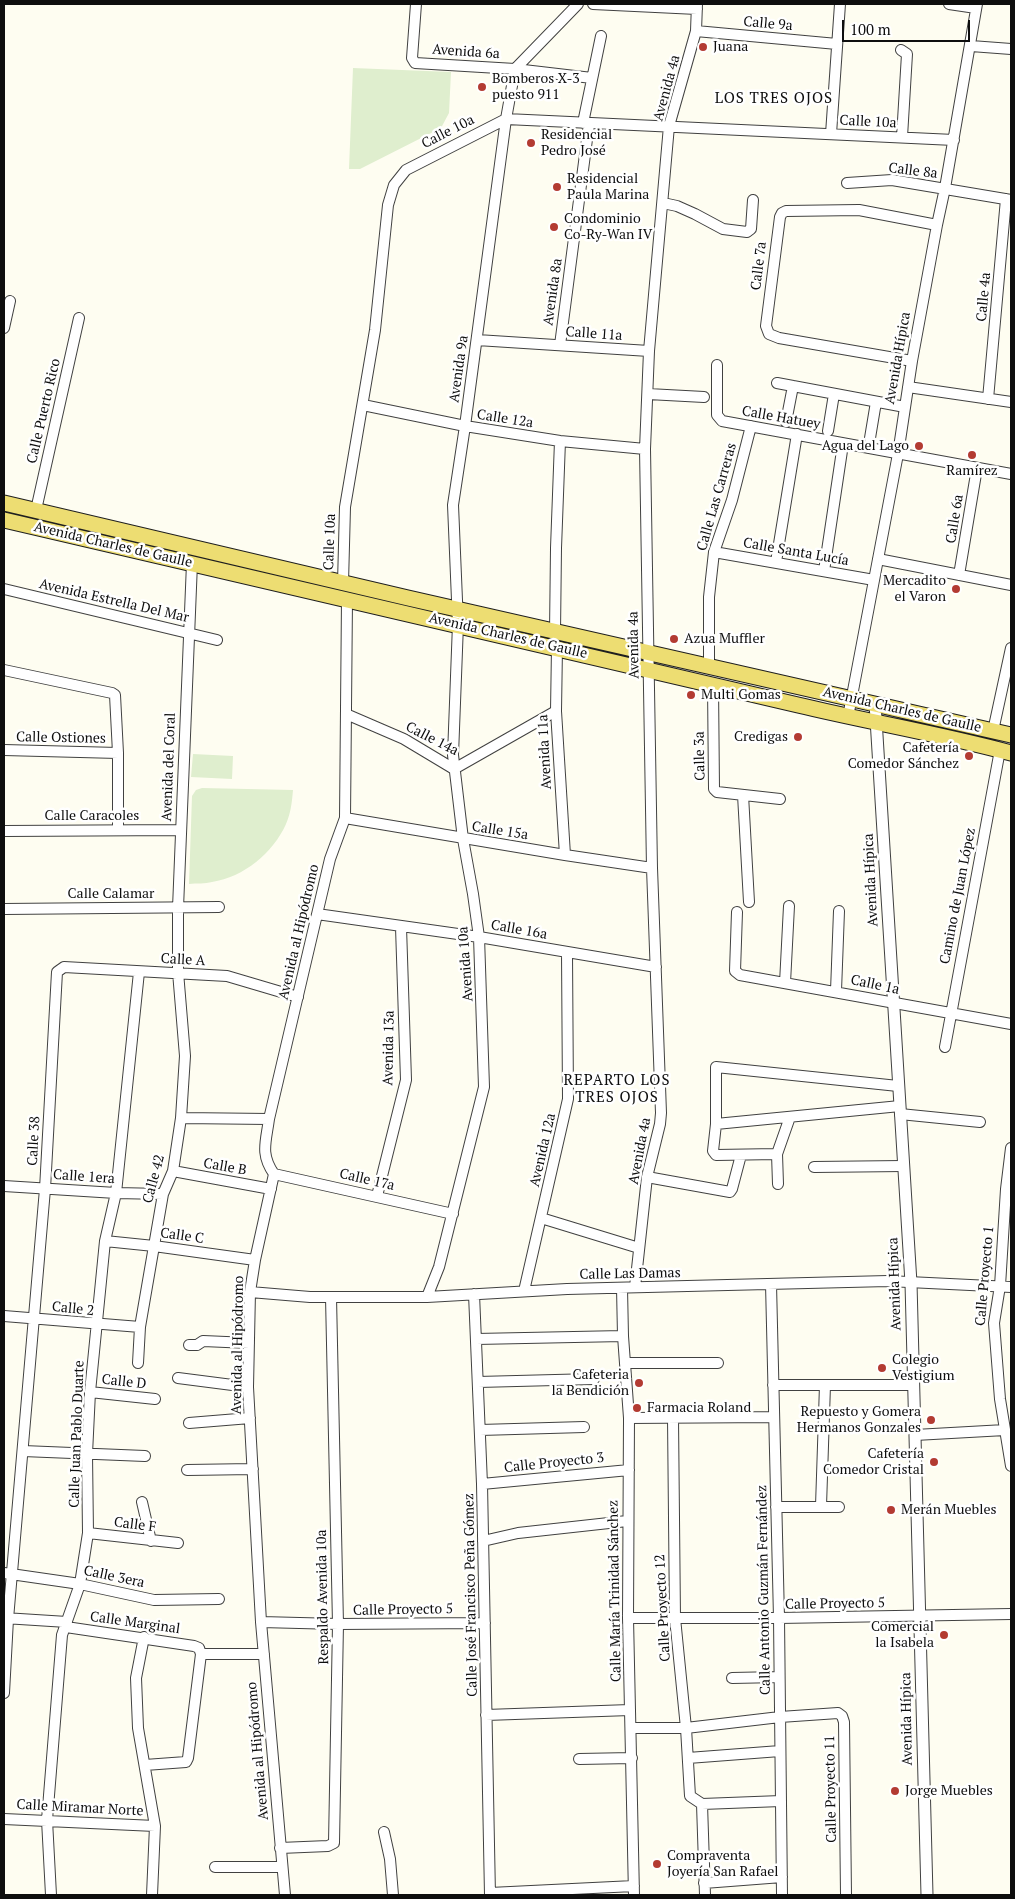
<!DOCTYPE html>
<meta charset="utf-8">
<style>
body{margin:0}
#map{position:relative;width:1015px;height:1899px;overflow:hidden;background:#fefdf1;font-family:"PT Serif",serif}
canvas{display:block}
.frame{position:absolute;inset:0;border:5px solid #0e0e0e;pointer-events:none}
.scale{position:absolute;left:842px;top:20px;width:128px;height:22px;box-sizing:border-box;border:2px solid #0e0e0e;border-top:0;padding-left:6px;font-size:15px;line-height:18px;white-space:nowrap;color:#0e0e0e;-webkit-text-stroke:4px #fff;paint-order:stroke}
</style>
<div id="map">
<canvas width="1015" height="1899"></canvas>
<div class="frame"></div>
<div class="scale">100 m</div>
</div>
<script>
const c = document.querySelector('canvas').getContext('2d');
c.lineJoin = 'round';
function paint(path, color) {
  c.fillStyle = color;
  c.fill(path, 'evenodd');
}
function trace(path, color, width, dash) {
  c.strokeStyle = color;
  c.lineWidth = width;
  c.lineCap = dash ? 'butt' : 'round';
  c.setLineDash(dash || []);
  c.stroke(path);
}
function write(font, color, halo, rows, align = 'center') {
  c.font = font + ' "PT Serif",serif';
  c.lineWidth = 5;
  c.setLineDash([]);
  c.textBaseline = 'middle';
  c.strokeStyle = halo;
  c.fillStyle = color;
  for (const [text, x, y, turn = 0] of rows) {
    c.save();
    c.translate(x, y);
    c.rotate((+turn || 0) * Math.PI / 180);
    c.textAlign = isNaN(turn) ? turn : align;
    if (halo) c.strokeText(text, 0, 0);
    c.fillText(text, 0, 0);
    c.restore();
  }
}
paint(new Path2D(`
 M353,68L451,72L449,113L441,128L360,169H349Z
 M193,754L233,756L232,779L191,777Z
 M202,788L293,790C292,801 291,813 286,824C273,853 244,877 212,882C205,884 197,883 189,884L192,796L196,790Z`), '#dfeece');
const minor = new Path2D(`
 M416,4L412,58L415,63L515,69L592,78
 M593,4L697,9
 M949,4L976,8
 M696,31L837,44
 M971,46L1011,49
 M901,50L907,54L902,137
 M583,123L601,36
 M831,134L840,4
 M847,183L892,180L1011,200
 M663,203L677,206L695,214L723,229L747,232L751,229L753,200
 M4,328L10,301
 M477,340L649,351
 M560,345L589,124
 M912,361L779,338L769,334L766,326L780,217L782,213L786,211L859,210L937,225
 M717,365V415L722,421L1011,474
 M777,383L905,407
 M908,387L1011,402
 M648,394L704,397
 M988,399L1006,199
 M363,405L465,426L560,441L645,449
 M786,422L793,386
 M828,431L834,394
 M870,438L876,402
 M36,510L79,318
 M714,552L874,580
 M878,559L1011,585
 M776,562L797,434
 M824,571L843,444
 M959,575L977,468
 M343,583L345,507L375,330L388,205L394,185L406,170L506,119L954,140
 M4,589L217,640
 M555,632L556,548L560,441
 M557,647L556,711L565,855
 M709,666V597L714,552L732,500L751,426
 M4,670L112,693L115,695L118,753V830
 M713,685L714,789L717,792L780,799
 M346,714L404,739L454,769L556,711
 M848,717L898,454L912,361L937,225L945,188L977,4
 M993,731L1011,648
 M4,750L118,753
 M743,795L749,902
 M345,818L565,855L652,868
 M4,831L181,830
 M4,909L219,907
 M737,912L735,971L740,975L1011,1024
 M317,914L479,937L656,967
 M785,983L789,906
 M836,991L839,911
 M945,1047L1000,750
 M900,1114L980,1122
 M790,1117L777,1154L716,1155L713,1151L716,1124V1067L898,1086
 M181,1118L269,1119
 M716,1124L900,1106
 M1011,1148L1006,1189L1000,1286L994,1323L1000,1399L1011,1466
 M777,1154L778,1184
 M814,1167L903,1166
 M173,1171L271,1189
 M274,1174L453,1214
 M647,1177L730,1192L732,1189L741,1155
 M4,1186L116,1193L163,1194
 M377,1196L406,1080L401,927
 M541,1218L639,1248
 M105,1241L154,1246L255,1260
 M771,1284L779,1618L782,1895
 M635,1287L647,1177L660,1124L661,1113L652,868L645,449L649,351L669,126L696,31L697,4
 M622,1288L623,1336L629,1418L628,1618L634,1895
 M524,1291L568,1099L567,953
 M250,1292L310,1297H427L567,1289L888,1281L1011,1287
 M474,1294L482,1484L490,1895
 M427,1297L439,1267L484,1087L479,937L473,894L463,839L453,755L458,624L453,505L465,426L506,119L515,69L578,4
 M4,1316L140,1327
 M476,1339L623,1336
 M189,1345H197L203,1341L249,1343
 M138,1363L140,1327L163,1194L173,1171L181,1118L185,1056L178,972V908L192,563
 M626,1363H718
 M178,1378L248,1387
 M478,1382L594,1379
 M773,1385H913
 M90,1392L155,1399
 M629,1418L774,1417
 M673,1418L675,1618L686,1728L690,1796L702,1804L781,1801
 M189,1423L250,1418
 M480,1430L584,1427
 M915,1435L1005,1430
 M23,1451L145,1456
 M187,1470L253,1469
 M482,1484L629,1470
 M142,1502L151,1541
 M821,1506L825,1385
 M776,1507H839
 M88,1533L178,1543
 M483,1541L518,1533L627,1521
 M4,1573L80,1584L154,1600L219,1599
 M4,1618L67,1622
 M628,1618H779L1011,1614
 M261,1622L338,1624L485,1623
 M66,1627L194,1646L199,1648L201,1654L188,1758L186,1762L145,1765
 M144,1637L136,1678L138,1728L155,1826L152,1895
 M201,1654H264
 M732,1678L779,1677
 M4,1693L8,1619L45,1189L57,972L64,967L227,976L298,997
 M486,1715L630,1710
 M631,1728H686L780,1717L838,1713L842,1716L844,1722L846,1895
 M688,1758L780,1751
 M579,1759L632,1758
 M702,1804L705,1895
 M4,1819L155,1826
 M384,1832L390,1859L393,1895
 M280,1848L328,1846L334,1843L338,1624L331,1297
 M215,1867H282
 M704,1883L782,1877
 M490,1893L634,1886
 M51,1895L47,1820L62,1635L80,1584L88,1533L87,1454L90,1392L105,1241L116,1193L139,972
 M285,1895L261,1622L248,1387L250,1292L255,1260L274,1174C260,1154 266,1142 269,1119L330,859L345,818L347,599`);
const tertiary = new Path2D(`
 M875,703L911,1283L927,1895`);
const primary = new Path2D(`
 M4,503L408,598L1011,735
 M4,520C269,581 534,642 798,705C869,722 941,734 1011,753`);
trace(minor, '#414141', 12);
trace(tertiary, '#414141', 13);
trace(primary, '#1f1f1f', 17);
trace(minor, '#fff', 10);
trace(tertiary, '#fff', 11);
trace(primary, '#eddd72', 15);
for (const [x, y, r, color] of [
 [703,47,5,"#b33b32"],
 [482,87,5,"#b33b32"],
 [531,143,5,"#b33b32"],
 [557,187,5,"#b33b32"],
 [554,227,5,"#b33b32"],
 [919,446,5,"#b33b32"],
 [972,455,5,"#b33b32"],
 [956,589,5,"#b33b32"],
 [674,639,5,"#b33b32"],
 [691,695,5,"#b33b32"],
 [798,737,5,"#b33b32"],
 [969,756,5,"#b33b32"],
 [882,1368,5,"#b33b32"],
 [639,1383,5,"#b33b32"],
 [637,1408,5,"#b33b32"],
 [931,1420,5,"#b33b32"],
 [934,1462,5,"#b33b32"],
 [891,1510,5,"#b33b32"],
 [944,1635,5,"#b33b32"],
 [895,1791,5,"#b33b32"],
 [657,1864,5,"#b33b32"]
]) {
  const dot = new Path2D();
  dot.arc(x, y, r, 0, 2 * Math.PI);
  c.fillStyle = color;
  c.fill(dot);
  trace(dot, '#fff', 2);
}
write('14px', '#0e0e0e', '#fff', [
 ["Calle 9a",768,24,5],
 ["Avenida 6a",466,52,4],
 ["Avenida 4a",667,88,-75],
 ["Calle 10a",868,122,3],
 ["Calle 10a",448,132,-27],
 ["Calle 8a",913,171,7],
 ["Calle 7a",759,266,-83],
 ["Avenida 8a",553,292,-82],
 ["Calle 4a",984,297,-85],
 ["Calle 11a",594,334,4],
 ["Avenida Hípica",898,358,-80],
 ["Avenida 9a",459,369,-82],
 ["Calle Puerto Rico",44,411,-77],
 ["Calle Hatuey",781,418,10],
 ["Calle 12a",505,419,9],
 ["Calle Las Carreras",717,497,-74],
 ["Calle 6a",955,519,-81],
 ["Calle 10a",330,542,-88],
 ["Avenida Charles de Gaulle",113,545,13],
 ["Calle Santa Lucía",796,552,10],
 ["Avenida Estrella Del Mar",114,601,13],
 ["Avenida Charles de Gaulle",508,636,13],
 ["Avenida 4a",634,645,-91],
 ["Avenida Charles de Gaulle",902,710,13],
 ["Calle Ostiones",61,738,1],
 ["Calle 14a",432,739,27],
 ["Avenida 11a",545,752,-93],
 ["Calle 3a",700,756,-91],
 ["Avenida del Coral",169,767,-88],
 ["Calle Caracoles",92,816],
 ["Calle 15a",500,831,9],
 ["Avenida Hípica",871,880,-93],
 ["Calle Calamar",111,894],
 ["Camino de Juan López",958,896,-79],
 ["Calle 16a",519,930,10],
 ["Avenida al Hipódromo",299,932,-77],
 ["Calle A",183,960,3],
 ["Avenida 10a",466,964,-94],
 ["Calle 1a",875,985,12],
 ["Avenida 13a",389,1048,-89],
 ["Calle 38",34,1141,-87],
 ["Avenida 12a",543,1150,-77],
 ["Avenida 4a",640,1151,-79],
 ["Calle B",225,1167,10],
 ["Calle 1era",84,1177,4],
 ["Calle 42",154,1179,-75],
 ["Calle 17a",367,1180,13],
 ["Calle C",182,1236,8],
 ["Calle Las Damas",630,1274,-1],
 ["Calle Proyecto 1",985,1276,-85],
 ["Avenida Hípica",895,1284,-92],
 ["Calle 2",73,1309,6],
 ["Avenida al Hipódromo",238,1345,-89],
 ["Calle D",124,1382,6],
 ["Calle Juan Pablo Duarte",77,1434,-88],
 ["Calle Proyecto 3",554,1463,-6],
 ["Calle F",135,1525,7],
 ["Calle 3era",114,1577,12],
 ["Calle Antonio Guzmán Fernández",764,1590,-91],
 ["Calle María Trinidad Sánchez",615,1591,-91],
 ["Calle José Francisco Peña Gómez",471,1595,-91],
 ["Respaldo Avenida 10a",323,1597,-91],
 ["Calle Proyecto 5",835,1604,-1],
 ["Calle Proyecto 12",663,1608,-93],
 ["Calle Proyecto 5",403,1610,-1],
 ["Calle Marginal",135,1623,8],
 ["Avenida Hípica",907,1719,-91],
 ["Avenida al Hipódromo",258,1751,-95],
 ["Calle Proyecto 11",831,1789,-91],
 ["Calle Miramar Norte",80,1808,3]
]);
write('14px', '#0e0e0e', '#fff', [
 ["Juana",713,47],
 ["Bomberos X-3",492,79],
 ["puesto 911",492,95],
 ["Residencial",541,135],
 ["Pedro José",541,151],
 ["Residencial",567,179],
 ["Paula Marina",567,195],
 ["Condominio",564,219],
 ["Co-Ry-Wan IV",564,235],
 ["Agua del Lago",909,446,"right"],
 ["Ramírez",972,471,"center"],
 ["Mercadito",946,581,"right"],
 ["el Varon",946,597,"right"],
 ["Azua Muffler",684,639],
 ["Multi Gomas",701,695],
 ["Credigas",788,737,"right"],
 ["Cafetería",959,748,"right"],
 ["Comedor Sánchez",959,764,"right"],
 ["Colegio",892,1360],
 ["Vestigium",892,1376],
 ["Cafeteria",629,1375,"right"],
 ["la Bendición",629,1391,"right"],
 ["Farmacia Roland",647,1408],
 ["Repuesto y Gomera",921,1412,"right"],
 ["Hermanos Gonzales",921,1428,"right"],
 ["Cafetería",924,1454,"right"],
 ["Comedor Cristal",924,1470,"right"],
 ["Merán Muebles",901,1510],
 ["Comercial",934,1627,"right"],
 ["la Isabela",934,1643,"right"],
 ["Jorge Muebles",905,1791],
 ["Compraventa",667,1856],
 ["Joyería San Rafael",667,1872]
], 'left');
c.letterSpacing = '1px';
write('15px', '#0e0e0e', '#fff', [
 ["LOS TRES OJOS",774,99],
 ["REPARTO LOS",617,1081],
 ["TRES OJOS",617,1098]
]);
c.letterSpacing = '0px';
</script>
